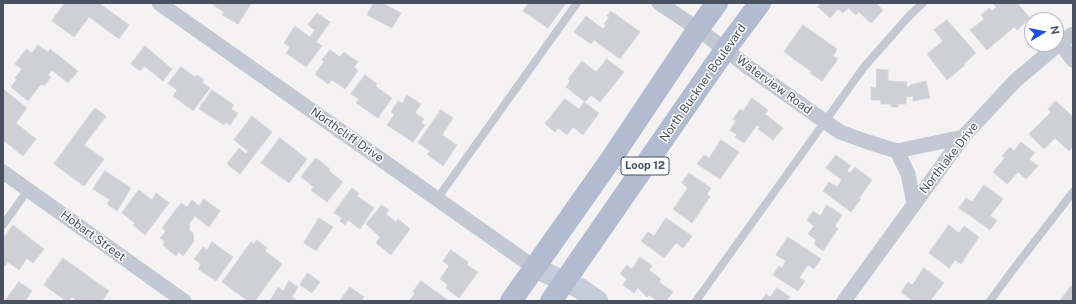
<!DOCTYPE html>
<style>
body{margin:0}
#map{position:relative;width:1076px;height:304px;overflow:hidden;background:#f4f2f2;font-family:"Public Sans",sans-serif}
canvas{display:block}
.frame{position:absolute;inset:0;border:4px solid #495160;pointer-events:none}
.north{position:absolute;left:1024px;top:12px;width:40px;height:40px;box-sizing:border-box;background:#fff;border:1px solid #b6b9bf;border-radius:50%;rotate:80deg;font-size:11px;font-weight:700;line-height:16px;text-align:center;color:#495160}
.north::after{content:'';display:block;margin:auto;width:14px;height:18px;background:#1750e9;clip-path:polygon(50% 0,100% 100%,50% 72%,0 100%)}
</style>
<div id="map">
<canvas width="1076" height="304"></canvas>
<div class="frame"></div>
<div class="north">N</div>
</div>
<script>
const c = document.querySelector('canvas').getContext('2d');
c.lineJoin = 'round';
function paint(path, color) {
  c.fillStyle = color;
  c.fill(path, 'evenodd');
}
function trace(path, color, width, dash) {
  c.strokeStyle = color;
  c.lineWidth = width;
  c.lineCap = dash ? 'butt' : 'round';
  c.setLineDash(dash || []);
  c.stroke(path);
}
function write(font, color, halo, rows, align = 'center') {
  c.font = font + ' "Public Sans",sans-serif';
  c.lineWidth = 3;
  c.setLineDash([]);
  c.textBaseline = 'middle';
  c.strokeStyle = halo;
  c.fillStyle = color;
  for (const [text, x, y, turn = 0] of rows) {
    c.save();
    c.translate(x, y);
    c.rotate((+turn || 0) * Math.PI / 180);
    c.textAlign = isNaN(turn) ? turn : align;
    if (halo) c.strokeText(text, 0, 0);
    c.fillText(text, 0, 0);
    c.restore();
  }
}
const building = new Path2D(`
 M65,3H99L129,25L119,39L89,17L74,37L52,21Z
 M214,3H249L251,4L238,24L222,15L224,12L213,5Z
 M374,3H382L401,13L392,28L367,15Z
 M529,3H566L548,28L523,11Z
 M821,3H876L883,10L871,23L859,12L856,15L848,8L843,13L838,9L830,18L818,7Z
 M993,3H1017L1030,18L1017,30L1014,27L987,50L970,30L984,19L981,15L989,8L992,11L996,7Z
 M611,11L640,32L620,59L594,40L591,44L574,32L586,16L603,29L606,25L604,24L609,17L607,16Z
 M317,13L330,22L316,42L322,46L306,67L286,53L290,47L284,43L295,26L310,37L315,30L308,25Z
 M947,20L976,53L964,64L965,65L947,80L927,54L943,41L934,30Z
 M803,25L837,49L833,56L838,59L822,81L810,73L812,72L784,52Z
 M38,45L48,52L50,49L78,71L68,83L52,70L48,75L51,77L44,86L41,84L28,101L11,87L17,79L15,78L22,69L15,64L26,49L32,53Z
 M145,46L172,69L163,81L144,66L140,71L131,64Z
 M330,50L340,57L344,52L358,62L354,67L358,71L345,89L332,80L328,84L315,74L324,62L322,60Z
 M607,59L624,72L600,102L591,95L585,102L566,87L570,81L568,79L582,61L596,72Z
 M181,67L195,77L197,75L204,80L202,82L210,88L193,111L173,96L177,90L168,84Z
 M877,69L888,70V81L907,82L906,87L910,86V85L926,81L930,98L913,101V96L906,97V104H898V107H891V104H881V100H871V87L876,88Z
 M365,75L377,84L375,86L392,98L378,118L356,103L359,99L351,94Z
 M3,89L27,108L16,123L36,139L23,156L3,140Z
 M212,90L234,105L231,109L238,113L230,125L226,122L224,125L199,109Z
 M407,95L421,104L415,113L424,119L421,123L425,125L413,142L387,125L394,115L391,112L398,101L402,103Z
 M752,98L768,110L765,114L783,128L773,140L758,129L760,127L757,125L744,143L735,137L737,135L730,130L736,121L733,119L740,109L743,111Z
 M565,99L579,109L584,102L599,113L583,135L573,127L567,135L558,128L555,132L545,124Z
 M1056,101L1073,117V147L1069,151L1055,138L1044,149L1029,134L1051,112L1048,109Z
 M95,108L106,116L84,145L104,159L84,186L54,164Z
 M441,110L453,118L442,135L457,145L443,166L427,154L430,151L418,143Z
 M252,116L272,132L240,174L227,164L239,148L246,154L248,151L234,140Z
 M280,138L307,159L289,183L261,163Z
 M721,140L739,152L720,179L697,164L704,155L709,158Z
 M1021,142L1035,153L1029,159L1038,166L1026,179L1018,172L1007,184L993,172L1005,158L1002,156L1010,147L1014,151Z
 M836,155L851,166L847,171L850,173L855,167L872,180L860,197L859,198L861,199L851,212L823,191L829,182L837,187L842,180L826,168Z
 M316,158L330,169L329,171L343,182L327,202L311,190L314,187L301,177Z
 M105,171L131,188L117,211L107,204L110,200L93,189Z
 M689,173L711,188L707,194L710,197L692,223L673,209L688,188L682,183Z
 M984,185L1003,199L990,216L997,220L990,230L959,208L966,198L972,202Z
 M352,188L359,193L357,196L374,208L360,229L348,220L345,225L340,221L342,218L334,213Z
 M139,190L152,200L156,193L169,203L145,235L133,225L135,223L122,213Z
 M204,199L220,211L209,227L195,216L189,224L190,231L193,233L194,241L183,256L179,252L176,256L163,245L165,242L160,238L166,231L162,228L181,203L187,207L192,200L199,206Z
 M382,205L389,210L386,214L396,222L398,219L410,229L391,255L376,243L380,237L366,224Z
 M827,205L842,215L835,226L838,229L823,251L814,244L816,240L808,234L814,226L807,220L813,211L820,216Z
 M319,218L333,227L316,251L304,243Z
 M666,218L692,236L683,248L676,243L664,258L641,241L648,232L654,236Z
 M13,225L44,249L33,263L27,258L19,270L8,262L5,266L3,264V247L5,244L3,242V239Z
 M949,225L959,233L964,226L979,237L961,264L955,260L949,268L929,253Z
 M788,237L821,259L814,269L808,265L799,278L805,281L798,291L773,275L779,266L782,268L786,261L776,255Z
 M257,240L267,248L265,251L282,264L255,301H248L222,282L251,242L254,244Z
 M212,242L233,257L216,281L198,269L201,264L194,259L203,247L207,250Z
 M451,250L468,262L467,265L478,272L459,298L446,288L448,285L440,279L449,266L443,261Z
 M640,257L652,266L649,270L661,279L659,282L673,292L666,301H658L649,295L647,297L638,288L634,293L623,285L627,279L620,274L627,265L632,269Z
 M63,258L109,291L102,301H77L72,297L69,301H66L44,285Z
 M924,268L944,283L930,301H913L901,292L908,282L912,285Z
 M308,273L320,282L312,293L300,285Z
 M289,281L298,287L292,297L296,300L295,301H270L278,287L283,291Z
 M421,281L449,301H409L415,293L413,292Z
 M19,282L32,291L25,301H5Z
 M1071,286L1073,288V301H1060Z
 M350,287L364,297L361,301H340Z
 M777,288L790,297L787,301H761L766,294L770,297Z`);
paint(building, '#ced0d6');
trace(building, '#d6d7dd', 1);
trace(new Path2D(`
 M437,199L577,3
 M3,225L28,190
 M696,301L864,67L910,15L923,3
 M990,301L1012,271L1073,192`), '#c3c9d3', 8);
trace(new Path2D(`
 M159,3L535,268
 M659,3L698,29L748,67L840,132L868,142L897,151L963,137
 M1060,43L1073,60
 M897,151L908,174L914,203
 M3,172L184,301
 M844,301L963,137L1015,81L1060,43L1073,34`), '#c3c9d3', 15);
trace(new Path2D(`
 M535,268L579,288L598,301`), '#c5ccda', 21);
trace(new Path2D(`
 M511,301L609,162L698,29L717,3
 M551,301L725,50L760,3`), '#b2bcd0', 22);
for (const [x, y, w] of [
 [645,166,48]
]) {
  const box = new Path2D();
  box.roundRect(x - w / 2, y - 9, w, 18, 3);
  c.fillStyle = '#fff';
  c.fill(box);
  trace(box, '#495160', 1);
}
write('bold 11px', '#495160', null, [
 ["Loop 12",645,166]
]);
write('12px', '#495160', '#fff', [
 ["North Buckner Boulevard",703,83,-55],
 ["Waterview Road",774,85,36],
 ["Northcliff Drive",347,135,35],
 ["Northlake Drive",949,158,-52],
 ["Hobart Street",93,236,36]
]);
</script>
